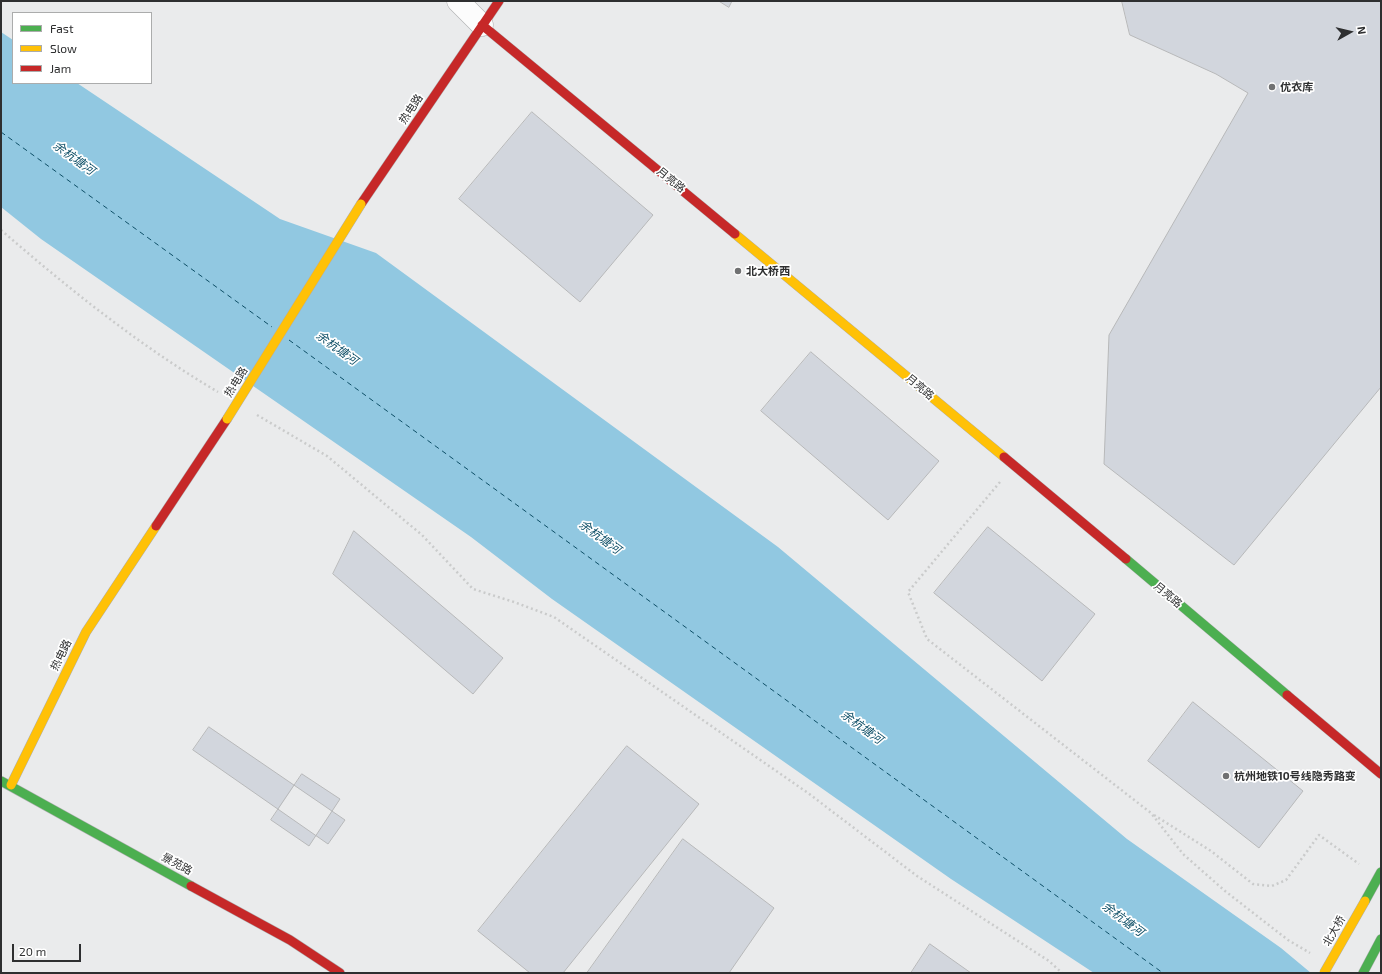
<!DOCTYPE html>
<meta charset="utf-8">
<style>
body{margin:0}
#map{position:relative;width:1382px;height:974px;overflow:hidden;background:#eaebec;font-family:"Exo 2",sans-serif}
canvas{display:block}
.frame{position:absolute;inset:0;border:2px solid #2e2f30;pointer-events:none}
.legend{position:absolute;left:12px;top:12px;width:140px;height:72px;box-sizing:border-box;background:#fff;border:1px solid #abacac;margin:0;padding:5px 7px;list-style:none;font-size:12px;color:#2e2f30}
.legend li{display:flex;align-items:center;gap:8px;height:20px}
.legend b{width:20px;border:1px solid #abacac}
.north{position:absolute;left:1330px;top:12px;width:40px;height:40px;-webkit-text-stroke:3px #fff;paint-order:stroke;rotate:82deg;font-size:11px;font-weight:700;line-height:16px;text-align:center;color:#2e2f30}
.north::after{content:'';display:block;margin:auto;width:14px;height:18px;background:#2e2f30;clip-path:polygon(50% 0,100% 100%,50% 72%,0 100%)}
.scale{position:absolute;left:12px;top:944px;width:69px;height:18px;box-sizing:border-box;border:2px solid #2e2f30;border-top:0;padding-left:5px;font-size:12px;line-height:14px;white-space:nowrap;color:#2e2f30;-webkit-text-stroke:3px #fff;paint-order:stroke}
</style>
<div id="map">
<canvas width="1382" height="974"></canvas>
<div class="frame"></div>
<ul class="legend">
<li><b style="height:5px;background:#4caf50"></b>Fast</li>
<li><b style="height:5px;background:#ffc107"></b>Slow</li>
<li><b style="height:5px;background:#c62828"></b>Jam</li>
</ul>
<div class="north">N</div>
<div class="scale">20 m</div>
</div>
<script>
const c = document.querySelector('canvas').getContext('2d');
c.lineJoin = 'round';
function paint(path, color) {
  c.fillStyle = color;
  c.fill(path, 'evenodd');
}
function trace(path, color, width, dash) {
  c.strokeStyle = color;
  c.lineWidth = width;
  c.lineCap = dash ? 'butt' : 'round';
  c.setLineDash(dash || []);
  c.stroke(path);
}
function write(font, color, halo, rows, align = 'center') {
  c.font = font + ' "Exo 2","Noto Sans SC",sans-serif';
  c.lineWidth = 3.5;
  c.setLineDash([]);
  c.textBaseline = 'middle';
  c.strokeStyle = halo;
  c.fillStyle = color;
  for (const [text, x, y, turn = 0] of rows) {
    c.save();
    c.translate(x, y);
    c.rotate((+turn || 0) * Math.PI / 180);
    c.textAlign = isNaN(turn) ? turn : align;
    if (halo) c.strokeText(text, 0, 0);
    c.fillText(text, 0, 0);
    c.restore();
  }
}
paint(new Path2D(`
 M1,32L13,40V83H77L280,219L376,253L778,547L1127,839L1281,948L1311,973H1094L951,879L552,599L471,537L41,239L1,207Z`), '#91c8e1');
trace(new Path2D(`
 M1,132L272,327
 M289,340L1163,973`), '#0e4f67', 1, [5, 4]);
const building = new Path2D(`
 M719,1H732L729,7Z
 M1122,1H1381V387L1234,565L1104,464L1109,335L1248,93L1216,74L1130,35Z
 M532,112L653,215L580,302L459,199Z
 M811,352L939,461L888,520L761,411Z
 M988,527L1095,614L1042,681L934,593Z
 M354,531L503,658L473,694L333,574Z
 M1193,702L1303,791L1259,848L1148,761Z
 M209,727L345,820L328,844L193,750Z
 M627,746L699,804L563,973H530L478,931Z
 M302,774L340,799L309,846L271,820Z
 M683,839L774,908L729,973H587Z
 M930,944L971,973H911Z`);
paint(building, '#d2d6dd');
trace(building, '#b7b8b9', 1);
const street = new Path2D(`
 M458,1L482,25`);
const fast = new Path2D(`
 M1126,559L1287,695
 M1,781L191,886
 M1365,901L1381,872
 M1363,973L1381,939`);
const slow = new Path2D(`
 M735,234L1004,457
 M11,785L86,632L156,526`);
const jam = new Path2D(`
 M482,25L735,234
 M361,204L499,1
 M1004,457L1126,559
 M156,526L227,419
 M1287,695L1381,774
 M191,886L290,940L340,973`);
trace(street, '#aeafb0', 23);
trace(fast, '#aeafb0', 10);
trace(slow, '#aeafb0', 10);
trace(jam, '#aeafb0', 10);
trace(new Path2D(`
 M1,230C69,289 140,346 218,392
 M257,415L327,456L422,535L473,589L514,602L554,617L808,793L917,876L1049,961L1062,973
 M1000,482L908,592L927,639L1151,813L1183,854L1225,891L1288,940L1310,953
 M1154,815L1211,851L1253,884L1272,886L1286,880L1319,835L1359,864`), '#cacbcb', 2.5, [2, 3]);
trace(street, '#fcfcfc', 22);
trace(fast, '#4caf50', 9);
trace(slow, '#ffc107', 9);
trace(jam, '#c62828', 9);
const slowBridge = new Path2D(`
 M227,419L361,204
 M1324,973L1365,901`);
trace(slowBridge, '#aeafb0', 10, []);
trace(slowBridge, '#ffc107', 9);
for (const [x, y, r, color] of [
 [1272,87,4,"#707172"],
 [738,271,4,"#707172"],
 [1226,776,4,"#707172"]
]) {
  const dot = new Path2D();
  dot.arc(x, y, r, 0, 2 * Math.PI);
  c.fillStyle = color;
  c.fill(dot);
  trace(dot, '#fff', 1.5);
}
write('bold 11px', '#2e2f30', '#fff', [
 ["优衣库",1280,87],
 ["北大桥西",746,271],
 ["杭州地铁10号线隐秀路变",1234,776]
], 'left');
write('11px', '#2e2f30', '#fff', [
 ["热电路",411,109,-56],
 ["月亮路",671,180,39],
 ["热电路",236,382,-58],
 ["月亮路",920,387,40],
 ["月亮路",1168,595,40],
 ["热电路",61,655,-64],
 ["景苑路",177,864,29],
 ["北大桥",1334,931,-60]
]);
write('italic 12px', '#0e4f67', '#fff', [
 ["余杭塘河",74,158,36],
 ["余杭塘河",337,348,36],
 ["余杭塘河",600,537,36],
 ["余杭塘河",862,727,36],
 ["余杭塘河",1123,919,37]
]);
</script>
